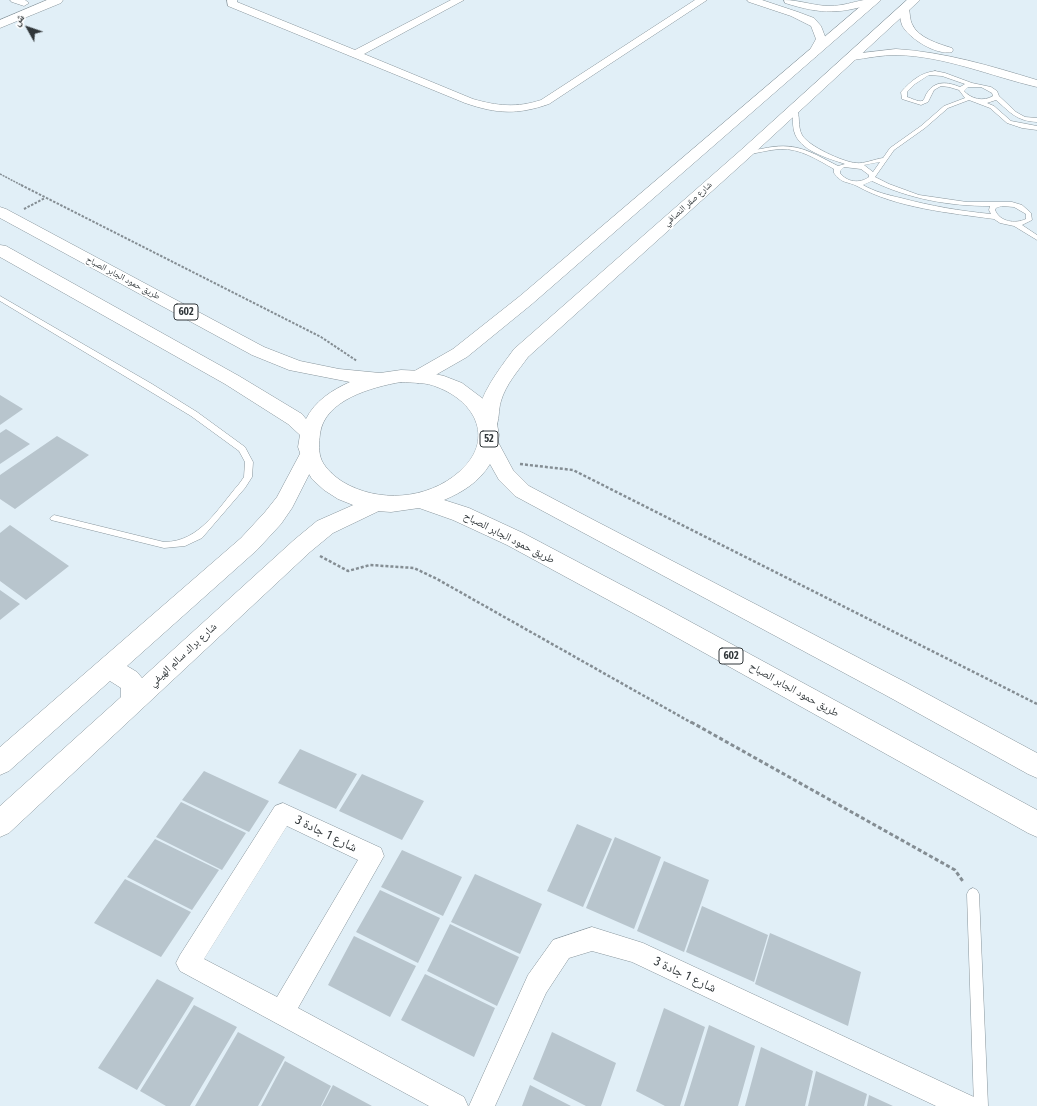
<!DOCTYPE html>
<meta charset="utf-8">
<style>
body{margin:0}
#map{position:relative;width:1037px;height:1106px;overflow:hidden;background:#e1eff7;font-family:"Fira Sans Condensed","Noto Naskh Arabic",sans-serif}
canvas{display:block}
.north{position:absolute;left:8px;top:8px;width:40px;height:40px;-webkit-text-stroke:3px #fff;paint-order:stroke;rotate:310deg;font-size:11px;font-weight:700;line-height:16px;text-align:center;color:#31373a}
.north::after{content:'';display:block;margin:auto;width:14px;height:18px;background:#31373a;clip-path:polygon(50% 0,100% 100%,50% 72%,0 100%)}
</style>
<div id="map">
<canvas width="1037" height="1106"></canvas>
<div class="north">ش</div>
</div>
<script>
const c = document.querySelector('canvas').getContext('2d');
c.lineJoin = 'round';
function paint(path, color) {
  c.fillStyle = color;
  c.fill(path, 'evenodd');
}
function trace(path, color, width, dash) {
  c.strokeStyle = color;
  c.lineWidth = width;
  c.lineCap = dash ? 'butt' : 'round';
  c.setLineDash(dash || []);
  c.stroke(path);
}
function write(font, color, halo, rows, align = 'center') {
  c.font = font + ' "Fira Sans Condensed","Noto Naskh Arabic",sans-serif';
  c.lineWidth = 3;
  c.setLineDash([]);
  c.textBaseline = 'middle';
  c.strokeStyle = halo;
  c.fillStyle = color;
  for (const [text, x, y, turn = 0] of rows) {
    c.save();
    c.translate(x, y);
    c.rotate((+turn || 0) * Math.PI / 180);
    c.textAlign = isNaN(turn) ? turn : align;
    if (halo) c.strokeText(text, 0, 0);
    c.fillText(text, 0, 0);
    c.restore();
  }
}
paint(new Path2D(`
 M0,395L23,409L0,425Z
 M6,429L30,444L0,464V433Z
 M57,436L89,455L15,509L0,499V475Z
 M10,525L69,566L26,600L0,581V533Z
 M0,590L20,604L0,620Z
 M300,749L357,774L336,809L278,783Z
 M204,771L269,801L249,832L182,800Z
 M362,774L424,801L402,840L339,811Z
 M181,802L246,833L222,870L156,837Z
 M577,824L612,839L583,907L547,891Z
 M615,837L661,857L634,929L586,908Z
 M155,839L219,870L192,910L127,877Z
 M402,850L462,877L443,916L381,887Z
 M664,861L709,880L684,952L637,931Z
 M475,874L542,904L520,954L451,922Z
 M125,879L191,912L161,957L94,923Z
 M380,890L440,918L418,963L356,932Z
 M702,906L768,935L754,982L686,952Z
 M450,924L519,957L497,1006L427,971Z
 M770,933L861,972L848,1026L755,984Z
 M354,936L416,966L390,1017L328,985Z
 M425,974L495,1008L474,1057L401,1020Z
 M157,979L194,998L137,1090L98,1068Z
 M194,1005L237,1027L190,1106H166L140,1091Z
 M664,1008L705,1027L680,1106H665L636,1091Z
 M709,1025L755,1046L738,1106H684Z
 M238,1032L285,1057L258,1106H195Z
 M552,1032L616,1063L601,1106H586L533,1079Z
 M761,1047L813,1071L805,1106H745Z
 M285,1061L331,1086L321,1106H261Z
 M816,1071L867,1094L864,1106H808Z
 M333,1085L372,1106H322Z
 M530,1085L571,1106H522Z
 M869,1095L893,1106H867Z`), '#b8c5cd');
const service = new Path2D(`
 M935,71L945,73L972,83L991,87L997,91L999,96L1016,112L1025,117L1037,118V122C1016,121 1010,112 996,100L987,103L994,106L1011,121L1037,126V130L1022,128L1007,123L990,108L969,100L948,108L925,128L894,150L875,177L889,184L919,195L967,202H1012L1022,205L1031,213L1032,220L1022,225L1037,235V240L1014,226L1000,223L994,219C950,213 896,208 857,186C847,181 842,184 834,173V169C818,160 800,148 780,149C768,150 757,153 746,155L743,153C748,150 755,150 761,149C795,141 809,151 838,166L845,164C828,158 799,151 794,131C792,123 794,116 791,109L794,107L796,108C801,116 797,126 802,135C808,146 843,162 856,163C864,164 875,159 883,158L890,148L921,126L944,106L965,98L959,90L949,87L941,86L934,90L928,102L921,105L902,99L901,92C911,81 920,73 935,71ZM929,75L942,76L965,84L960,87C948,82 935,80 927,93C925,95 925,100 922,101C918,102 911,98 907,97V92L915,84ZM968,87H981L992,93L993,96C983,102 971,99 964,91ZM880,162L873,172L864,165ZM844,167L861,169L869,175V177C859,184 847,182 840,173V171ZM872,181C909,199 949,206 990,206L989,210L991,214C960,211 931,206 901,198C888,195 875,192 863,185ZM1002,206L1014,207L1026,214V219C1015,224 1000,222 995,210L996,208Z
 M0,296L152,384L197,412L245,447L253,462L252,477L245,488L202,538L185,546L164,548L51,520L50,518L54,515L164,542C200,542 218,508 239,484L244,477L245,462L239,451L191,416L0,301Z
 M973,888L977,890L979,894L988,1106H974L967,894L969,890Z`);
const minor = new Path2D(`
 M10,0H25L29,3L24,6L12,2Z
 M227,0H237V2L355,50L451,0H464L364,54L473,99C497,106 517,108 541,100L695,0H707L549,104C517,115 497,114 465,103L228,6Z
 M747,0H762L798,12L814,18L821,26L826,39L816,57L812,58L807,55L816,39L811,26L791,16L749,2Z
 M784,0C800,0 814,6 830,6C842,6 853,2 864,0C869,0 875,0 880,0L878,2C841,14 823,15 785,3Z
 M904,6L909,9C910,14 910,20 912,24C918,38 939,44 952,48L953,50L952,52C937,56 908,38 902,25C900,20 900,14 899,9Z
 M896,49C945,52 991,66 1037,80V87C990,76 945,56 896,55C882,55 867,58 853,60L848,57L853,54Z
 M283,803L381,848L384,856L298,1008L464,1097L468,1106H429L180,971L176,963L180,955L275,806ZM287,826L358,860L277,997L204,959Z
 M592,927L643,943L974,1097L978,1106H936L632,962L592,951L569,958L546,993L495,1106H469L528,975L553,940Z`);
const tertiary = new Path2D(`
 M47,0H63L61,3L0,28V20Z`);
const secondary = new Path2D(`
 M868,0H881L532,304L467,357L425,381L418,383L411,381L409,377L411,373L453,349L520,296Z
 M907,0H920L751,156L528,357C518,371 506,384 501,401C498,410 500,420 495,429L488,431L481,429C468,407 502,366 514,349L741,150Z
 M309,448L316,450L319,455L292,508L281,524L257,550L127,666L137,672L142,678L294,540L317,521L376,495L383,497L387,503L383,509L333,533L310,552L9,833L0,837V806L121,697V688L110,681L9,771L0,775V747L241,538L265,512L277,497L302,450Z`);
const primary = new Path2D(`
 M0,207L6,209L264,347L300,361L339,369L380,373L401,370L422,371L444,376L462,383L482,398L489,408L497,424L499,435L498,442L513,470L529,486L586,516L907,683L1037,753V778L1028,774L889,697L515,496L499,480L490,464C479,482 463,492 444,500L469,508L523,533L665,608L1037,810V837L1028,833L649,622L507,545L453,520L419,508L391,512L377,511L353,505L338,499L324,490L312,479L305,467L298,447L300,435L288,424L225,384L0,257V245L6,246L239,376L302,414L306,419C315,401 332,390 350,382L289,370L252,355L0,218ZM401,382C413,383 426,382 437,387C477,402 495,441 459,472C427,500 378,503 343,482C335,477 326,469 322,461C318,452 319,443 320,434C324,400 372,387 401,382Z`);
trace(service, '#88959c', 1);
trace(minor, '#88959c', 1);
trace(tertiary, '#88959c', 1);
trace(secondary, '#88959c', 1);
trace(primary, '#88959c', 1);
trace(new Path2D(`
 M0,174L23,186`), '#848d93', 1.5, [2, 1]);
trace(new Path2D(`
 M21,185L321,337L357,361
 M24,209L45,198`), '#848d93', 2, [2.5, 1.5]);
trace(new Path2D(`
 M520,464L573,470L1037,704
 M320,556L348,571L370,565L414,568L437,579L692,723`), '#848d93', 2.5, [3, 2]);
trace(new Path2D(`
 M691,722L955,870L964,883`), '#848d93', 3, [4, 2.5]);
paint(service, '#fff');
paint(minor, '#fff');
paint(tertiary, '#fff');
paint(secondary, '#fff');
paint(primary, '#fff');
write('9px', '#31373a', '#fff', [
 ["شارع صقر النصافي",688,204,-42],
 ["طريق حمود الجابر الصباح",123,278,28]
]);
for (const [x, y, w] of [
 [186,312,24],
 [489,439,18],
 [731,656,24]
]) {
  const box = new Path2D();
  box.roundRect(x - w / 2, y - 8, w, 16, 3);
  c.fillStyle = '#fff';
  c.fill(box);
  trace(box, '#31373a', 1);
}
write('bold 10px', '#31373a', null, [
 ["602",186,312],
 ["52",489,439],
 ["602",731,656]
]);
write('11px', '#31373a', '#fff', [
 ["طريق حمود الجابر الصباح",509,538,27],
 ["شارع براك سالم الهيفي",183,655,-43],
 ["طريق حمود الجابر الصباح",794,690,29]
]);
write('13px', '#31373a', '#fff', [
 ["شارع 1 جادة 3",326,834,26],
 ["شارع 1 جادة 3",685,975,25]
]);
</script>
